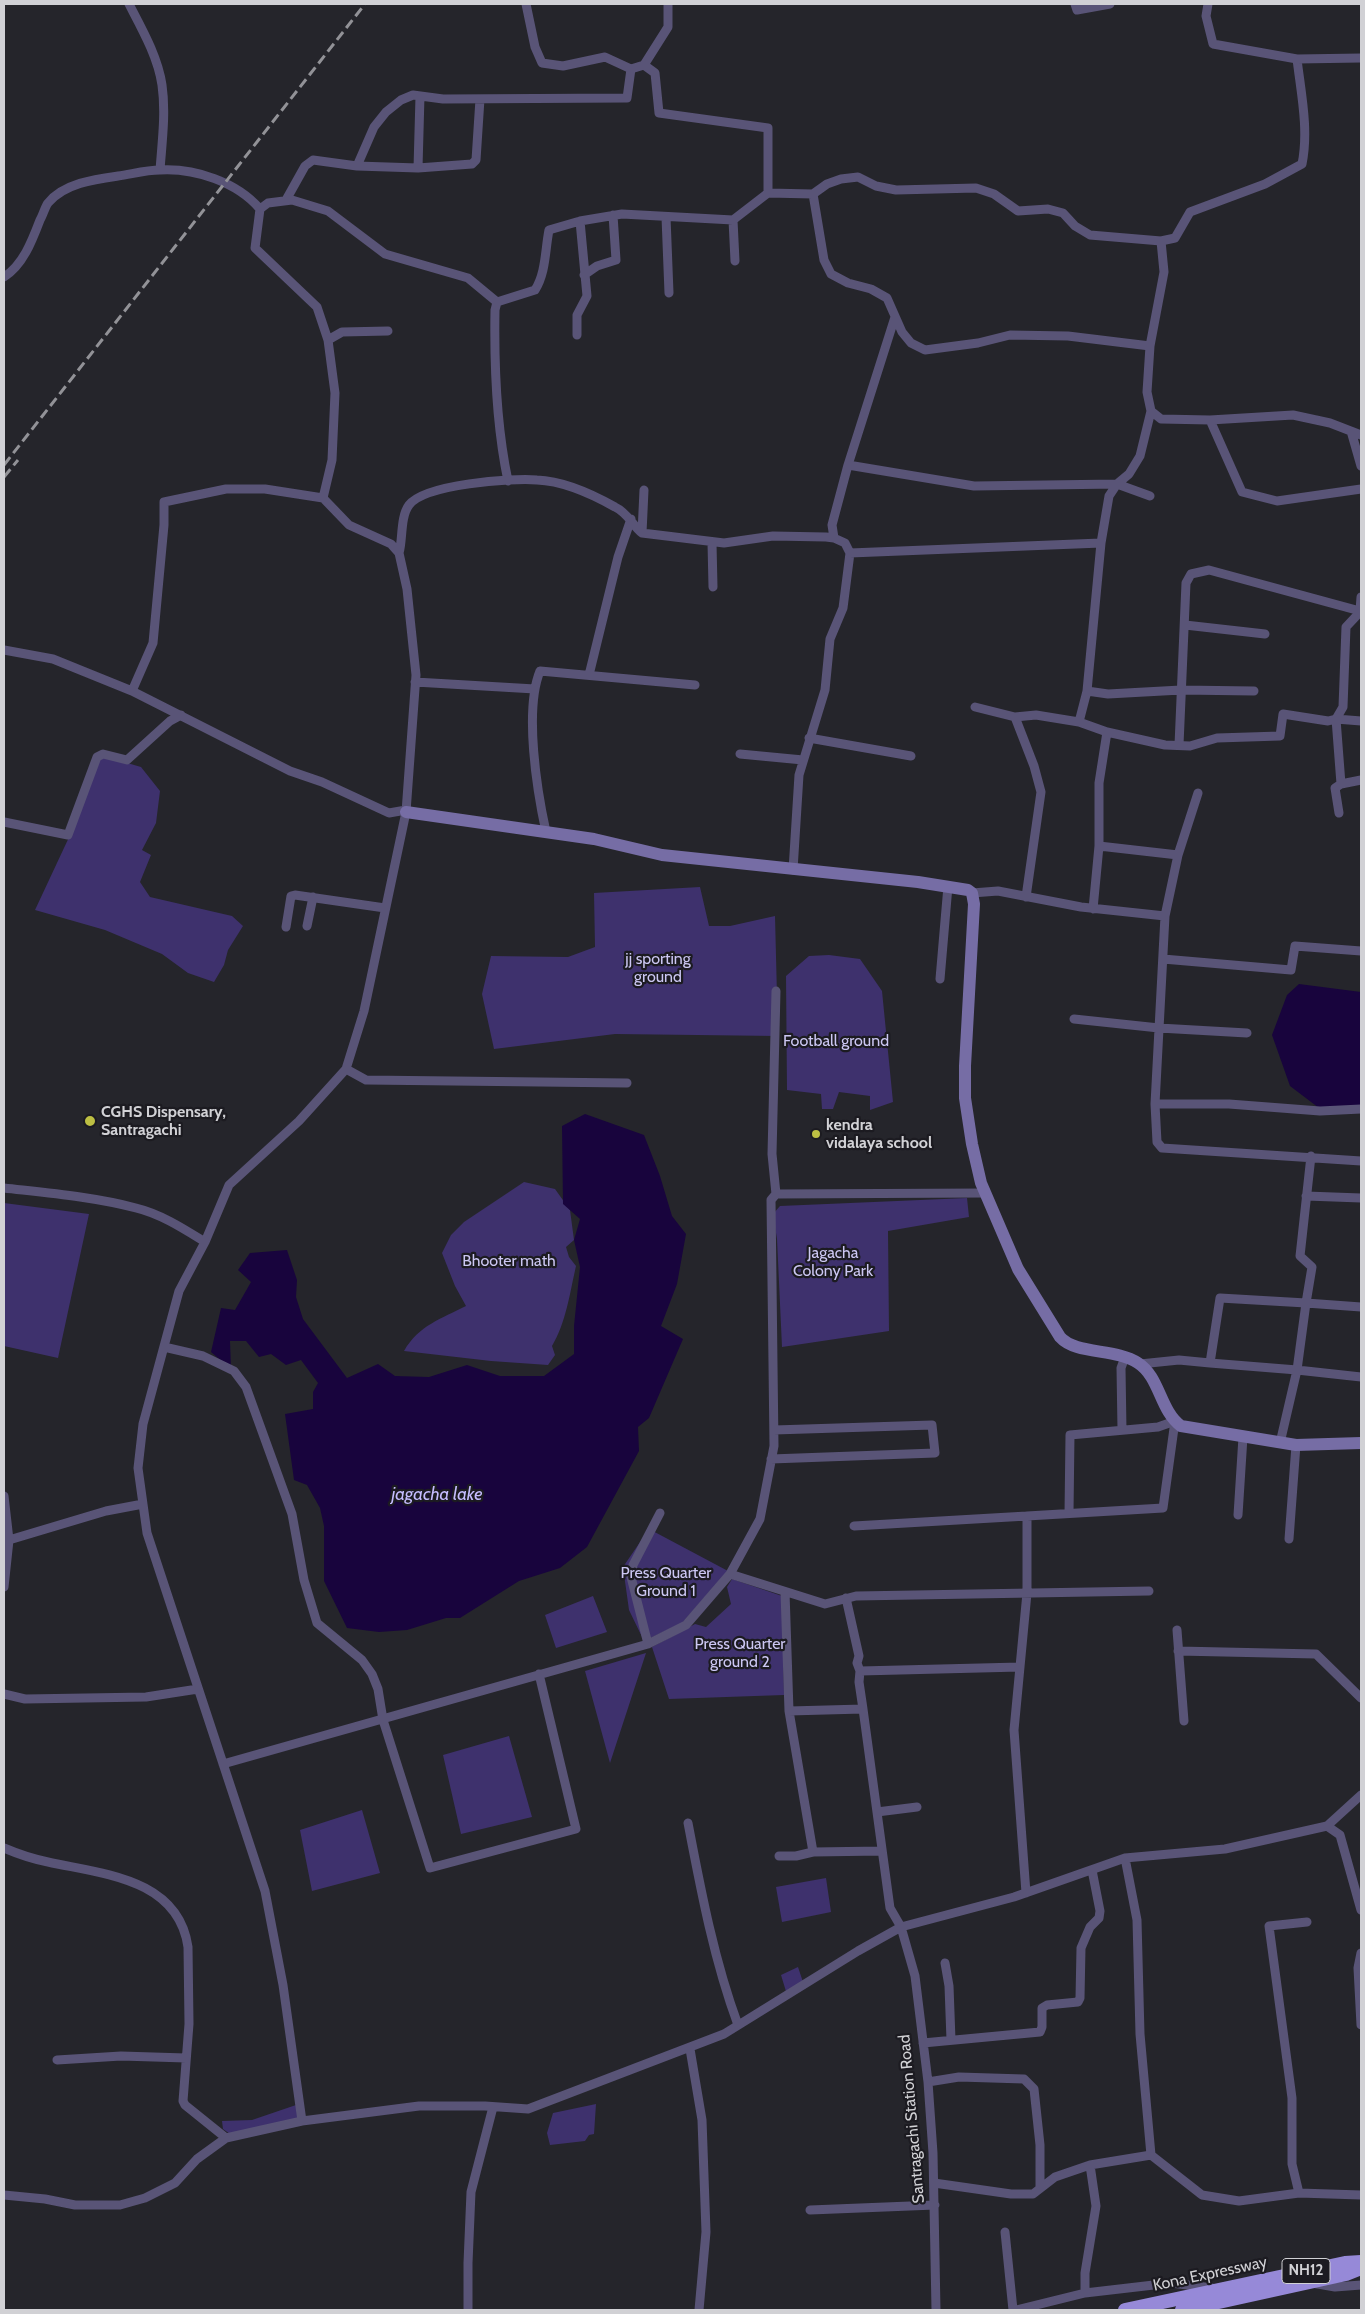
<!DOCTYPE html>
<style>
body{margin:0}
#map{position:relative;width:1365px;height:2314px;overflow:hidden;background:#25252b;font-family:Cabin,sans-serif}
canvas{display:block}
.frame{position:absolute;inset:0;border:5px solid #d1d1d5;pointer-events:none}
</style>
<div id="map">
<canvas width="1365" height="2314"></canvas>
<div class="frame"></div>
</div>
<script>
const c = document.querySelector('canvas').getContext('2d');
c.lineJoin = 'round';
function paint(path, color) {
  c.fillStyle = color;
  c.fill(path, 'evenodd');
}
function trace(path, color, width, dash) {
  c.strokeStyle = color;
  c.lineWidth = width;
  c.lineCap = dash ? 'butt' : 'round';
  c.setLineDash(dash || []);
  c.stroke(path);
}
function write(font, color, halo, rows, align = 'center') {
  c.font = font + ' Cabin,sans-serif';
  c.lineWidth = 4.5;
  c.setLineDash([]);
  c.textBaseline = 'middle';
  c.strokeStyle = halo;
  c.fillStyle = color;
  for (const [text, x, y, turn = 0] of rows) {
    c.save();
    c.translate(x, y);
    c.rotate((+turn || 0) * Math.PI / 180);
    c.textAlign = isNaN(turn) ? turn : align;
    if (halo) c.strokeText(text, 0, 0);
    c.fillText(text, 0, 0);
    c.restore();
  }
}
paint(new Path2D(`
 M100,755L141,767L160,791L156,823L142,850L151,855L140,882L150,897L232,916L243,926L228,950L224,965L214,982L188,973L162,954L105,930L35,910L78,818Z
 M700,887L709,926H730L775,916L778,1036L615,1034L494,1049L482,994L491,956L568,957L595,947L594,893Z
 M829,955L860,959L882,991L893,1102L870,1110V1096L839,1092L833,1109H822L821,1094L787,1090L786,976L809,956Z
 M524,1182L555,1189L570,1210L574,1240L566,1247L569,1257L576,1266C570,1292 566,1323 552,1346L555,1355L548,1365L491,1361L404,1351C419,1325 441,1319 466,1306L455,1286L442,1253L451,1235L464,1222Z
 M967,1198L969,1217L888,1231L889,1331L782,1347L777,1239L773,1214L780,1206Z
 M4,1203L89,1214L58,1358L4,1346Z
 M649,1529L728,1571L682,1623L644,1641L629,1610L623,1567Z
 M732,1579L782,1596L784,1695L669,1699L652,1647L695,1624L706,1627L731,1604L727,1587Z
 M593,1596L607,1632L556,1648L545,1615Z
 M646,1653L610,1763L585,1671Z
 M509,1736L532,1817L461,1834L443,1755Z
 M362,1810L380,1873L312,1891L300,1830Z
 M826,1878L831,1912L782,1922L776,1887Z
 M798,1967L805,1988L788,1998L781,1975Z
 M596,2104L594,2134L589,2135L585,2141L550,2145L547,2133L553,2113Z
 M296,2105L301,2120L233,2136L223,2129L222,2121L252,2120Z`), '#3e316d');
paint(new Path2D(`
 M1299,984L1361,992V1107L1319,1108L1290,1086L1272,1035L1287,995Z
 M585,1114L644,1135L660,1176L672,1216L686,1234L677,1284L661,1326L683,1339L649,1418L638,1427L639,1451L587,1547L560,1568L519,1581L460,1618H446L407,1630L379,1632L347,1628L324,1581V1526L320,1508L307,1485L294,1480L285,1414L313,1409V1392L318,1383L301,1360L286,1365L271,1354L259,1357L246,1341H230L231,1369L211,1352L221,1308L235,1310L251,1282L238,1270L250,1253L287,1250L297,1280L296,1297L303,1319L347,1378L378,1364L395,1376L429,1377L467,1365L500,1376H544L574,1354V1326L580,1267L574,1240L580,1219L563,1204L562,1126Z`), '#18043d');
trace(new Path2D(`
 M129,4C142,29 158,57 162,85C166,113 162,142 160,170
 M526,4L535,47L542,63L563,66L605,57L631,69L644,65
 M668,4V27L644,65L655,73L659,113L768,128V193L813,194
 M1075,4L1077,10L1110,4
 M1297,59L1361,58
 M357,166L418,168L472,164L476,160L480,99
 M418,168L420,96
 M286,200L305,166L313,160L357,166L374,127L386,112L401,100L413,95L443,99L627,98L631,69
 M260,209L268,203L292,200L328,211L385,254L468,278L497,302L535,290C546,273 545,250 549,230L580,221L622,214L733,220L768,193
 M666,217L669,293
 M733,220L735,261
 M1161,241L1164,272L1150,346L1068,336L1010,335L978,343L925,350L911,343L902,332L887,298L871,289L848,283L831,274L824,260L813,194L827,184L841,179L858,177L876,186L896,190L976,188L994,194L1018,211L1048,209L1063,213L1075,226L1090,235L1161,241L1175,238L1190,212L1265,184L1302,164C1309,130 1301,93 1297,59L1213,44L1206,16L1208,4
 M584,275L597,266L616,260L613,215
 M4,277C23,265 32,241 40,220C43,215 45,207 48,203C64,183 96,179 118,176C132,174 146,170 160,170C195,168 237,182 260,209L255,248L317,307L328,340L335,393L332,460L323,498L349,525L391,544L399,553L407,589L416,675L406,812L364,1011L346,1069L299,1121L229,1185L205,1242
 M497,302L495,310C494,367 496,424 508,481
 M577,335V315L587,296L580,221
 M328,340L342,332L388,331
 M1150,346L1147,392L1151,411L1161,419L1210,420L1293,415L1330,423L1361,435
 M1210,420L1242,492L1277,501L1361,489
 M1351,431L1361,466
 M848,465L974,486L1117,484L1150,496
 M642,533L644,490
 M834,538L832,525L848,465L895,317
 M712,543L713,587
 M399,553C403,540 400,517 409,505C425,484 511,478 537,480C563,481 592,494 615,507C628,513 632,525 642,533L724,543L773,536L826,537L834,538L845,543L850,553L843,608L830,639L825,690L799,775L793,870
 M850,553L1101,543
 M1185,625L1265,634
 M4,650L53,659L132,691L153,643L164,525V502L226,489H265L323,498
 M589,675L618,557L631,519
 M415,682L535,689
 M132,691L290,771L322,782L389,813L406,810
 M1087,691L1108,694L1181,690L1254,691
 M975,707L1015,717L1036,715L1079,722L1107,732
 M1015,717L1034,766L1041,792L1026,897
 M1361,721L1336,719L1341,784L1361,780
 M1079,722L1087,691L1101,543L1109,496L1117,484L1129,474L1140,456L1151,411
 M809,738L911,756
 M1179,745L1186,583L1191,574L1209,570L1360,611L1361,597
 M740,754L803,760
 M1339,813L1335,788L1341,784
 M4,822L68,835L97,757L103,754L127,760L170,721L181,715
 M546,832C537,791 524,710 540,671L695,685
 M1099,846V783L1107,732L1165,745L1190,746L1217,738L1280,736L1283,714L1328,721L1336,719L1343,707L1346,627L1361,611
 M1178,855L1198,793
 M972,893L998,891L1081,907L1165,916L1178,855L1099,846L1093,909
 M1165,916L1155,1104L1157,1142L1162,1148L1361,1161
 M307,926L313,897
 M286,927L291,896L295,895L385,908
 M1163,959L1291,970L1295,946L1361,951
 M940,979L948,886
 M776,991L772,1154L776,1194
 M1074,1019L1159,1028L1247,1033
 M346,1069L366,1080L627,1083
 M1155,1104H1229L1320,1111L1361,1109
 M1311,1156L1300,1256L1312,1267L1306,1303L1361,1307
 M4,1188C48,1193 94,1197 136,1208C161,1214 184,1229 205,1242L179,1291L143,1424L138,1468L147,1533L265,1891L283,1985L302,2121L226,2138L197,2159L175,2183L145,2198L120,2205H75L45,2199L4,2195
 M1306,1196L1361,1198
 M1220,1298L1306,1303L1297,1370L1210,1363Z
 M164,1347L203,1356L234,1371L246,1387L292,1514L304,1580L317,1623L362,1660L372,1674L378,1689L383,1720L430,1868L576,1829L539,1674
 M1140,1364L1179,1360L1210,1363
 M1122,1430L1121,1368L1125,1357
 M1280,1443L1297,1370L1361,1377
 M771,1459L935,1453L932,1425L774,1430
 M4,1496L9,1540L4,1587
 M1238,1515L1243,1437
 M854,1526L1027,1516
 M1289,1539L1296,1445
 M9,1540L106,1511L143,1504
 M730,1574L825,1604L856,1596L1149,1591
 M785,1592L789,1711L863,1709L890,1908L901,1927L915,1976L928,2082L933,2153L936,2310
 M846,1598L859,1656L857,1663L860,1671L859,1682L863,1709
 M1177,1630L1184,1721
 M648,1644L631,1577L633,1565L660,1513
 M1178,1651L1316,1654L1361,1698
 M860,1671L1020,1667
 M4,1694L25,1699L146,1697L198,1689
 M789,1711L813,1852
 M223,1764L648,1644L686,1625L730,1574L760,1519L774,1446L771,1200L776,1194L985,1193
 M877,1812L917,1807
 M688,1823C701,1891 714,1960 738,2025
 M1327,1826L1340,1835L1361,1910
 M4,1848C18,1854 33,1859 48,1862C102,1874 178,1878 188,1947L189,2024L183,2101L185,2105L226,2138
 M779,1856H796L813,1852L882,1851
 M1026,1893L1014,1730L1027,1593V1516L1163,1508L1175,1421L1158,1427L1070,1435L1069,1513
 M1307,1922L1269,1926L1292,2098V2164L1299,2193L1361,2195
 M1361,1953L1358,1968L1361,2025
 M945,1963L949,1986L951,2040
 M923,2043L1040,2032L1042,2027V2008L1047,2005L1078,2002L1080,1998L1081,1948L1090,1927L1099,1918L1100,1911L1092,1870
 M690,2049L702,2120L706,2232L699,2310
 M57,2060L121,2056L186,2058
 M928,2082L959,2077L1024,2079L1034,2089L1040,2145V2187
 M302,2121L419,2106H485L528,2109L724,2034L858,1951L901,1927L1014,1897L1125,1858L1225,1849L1327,1826L1361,1795
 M1151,2155L1202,2195L1239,2201L1299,2193
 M934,2183L1011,2194H1033L1055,2177L1090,2165L1151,2155L1140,2034L1137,1920L1125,1858
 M810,2210L935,2205
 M1005,2232L1013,2310
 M1312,2283L1335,2287L1361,2285
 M1085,2293V2273L1096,2206L1090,2165
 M468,2310V2263L471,2192L493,2107
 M1016,2310L1085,2293L1171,2283L1212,2288`), '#595477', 9);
trace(new Path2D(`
 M406,812L594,839L662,855L918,882L968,890L972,893L974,904L965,1066V1098L972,1144L981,1183L1018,1269L1060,1337C1076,1355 1115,1348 1138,1363C1160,1377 1160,1411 1181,1426L1296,1445L1361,1443`), '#766da5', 12);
trace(new Path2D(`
 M1125,2310L1345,2263L1361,2262
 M1182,2310L1346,2274L1361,2268`), '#9689d8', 14);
trace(new Path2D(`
 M4,465L365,4
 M4,477L18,460`), '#929297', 3, [10, 5]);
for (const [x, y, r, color] of [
 [90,1121,6,"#bdbf43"],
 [816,1134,5,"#bdbf43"]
]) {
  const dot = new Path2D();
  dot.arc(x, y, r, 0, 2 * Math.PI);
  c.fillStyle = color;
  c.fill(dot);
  trace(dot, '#1c1b21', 2);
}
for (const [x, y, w] of [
 [1306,2271,48]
]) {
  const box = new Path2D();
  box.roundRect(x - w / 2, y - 12.5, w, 25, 4);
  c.fillStyle = '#1c1b21';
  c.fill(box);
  trace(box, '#d1d1d5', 1);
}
write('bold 15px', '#d1d1d5', null, [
 ["NH12",1306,2271]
]);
write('16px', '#ccc7f3', '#1c1b21', [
 ["jj sporting",658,959],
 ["ground",658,977],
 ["Football ground",836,1041],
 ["Jagacha",833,1253],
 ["Colony Park",833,1271],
 ["Bhooter math",509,1261],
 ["Press Quarter",666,1573],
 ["Ground 1",666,1591],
 ["Press Quarter",740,1644],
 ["ground 2",740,1662]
]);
write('bold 16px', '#d1d1d5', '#1c1b21', [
 ["CGHS Dispensary,",101,1112],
 ["Santragachi",101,1130],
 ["kendra",826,1125],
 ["vidalaya school",826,1143]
], 'left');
write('16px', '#d1d1d5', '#1c1b21', [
 ["Santragachi Station Road",912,2119,-95],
 ["Kona Expressway",1210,2274,-12]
]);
write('italic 18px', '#c5bcfe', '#1c1b21', [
 ["jagacha lake",437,1495]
]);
</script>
